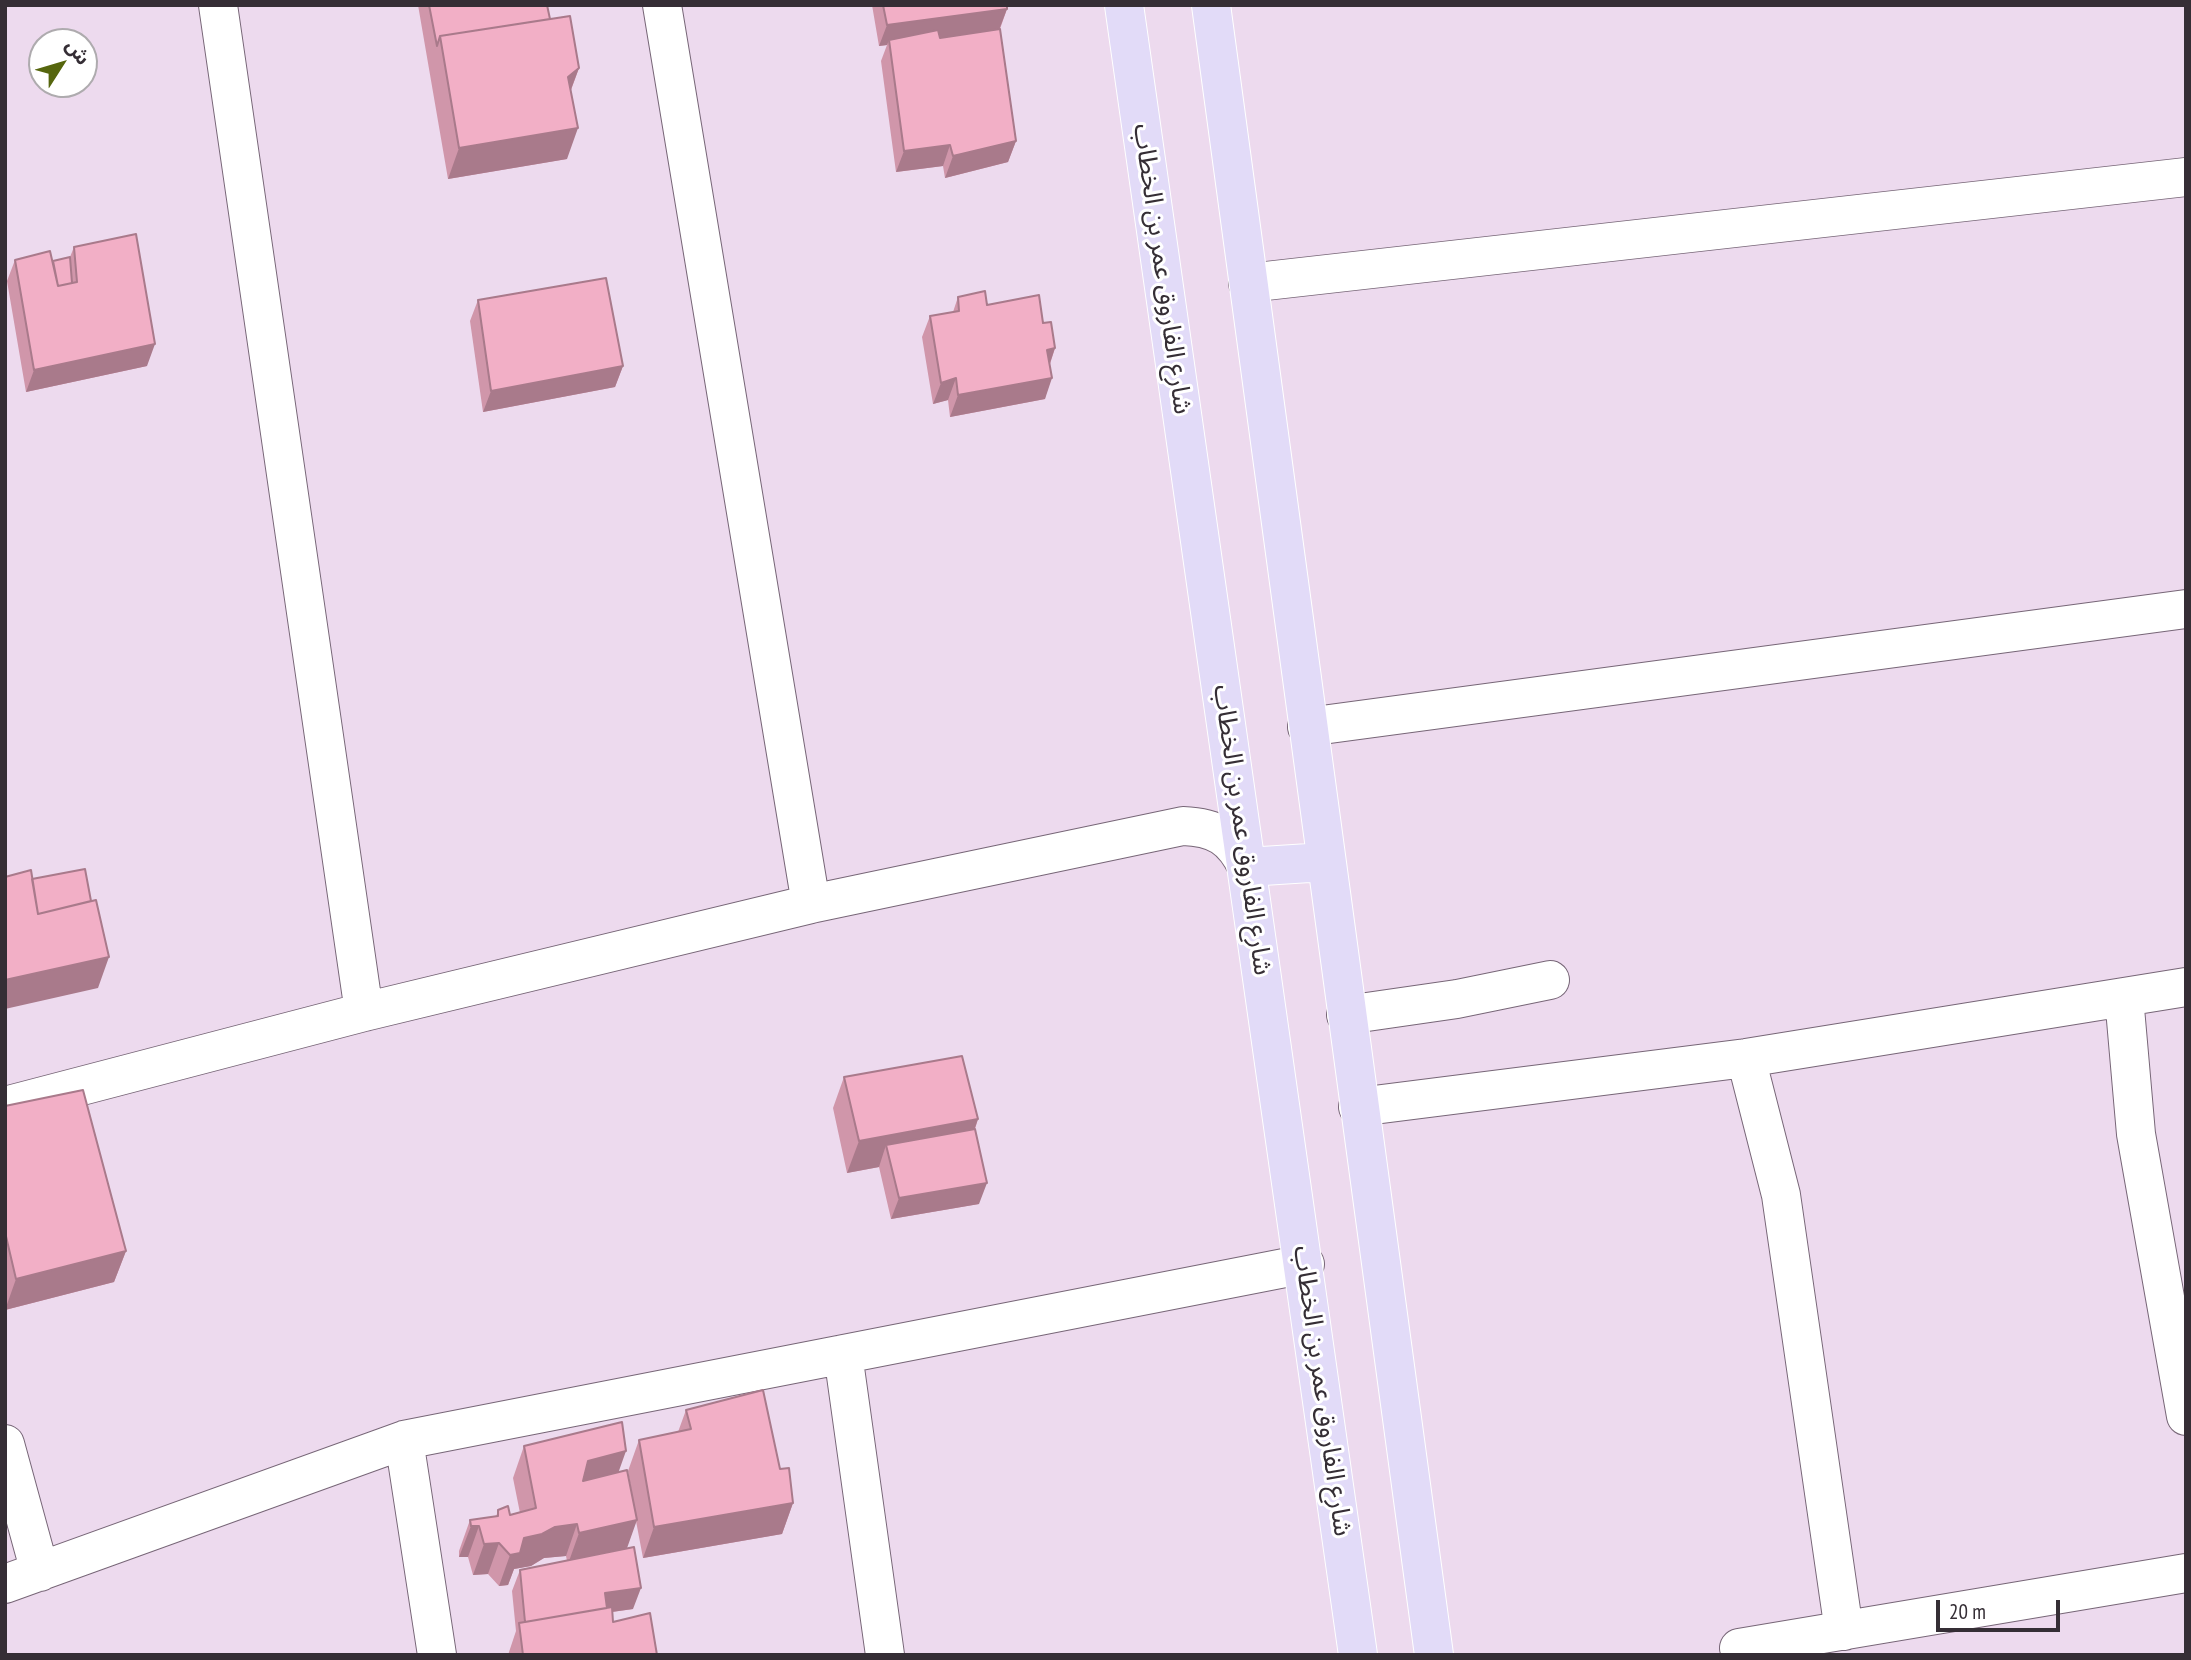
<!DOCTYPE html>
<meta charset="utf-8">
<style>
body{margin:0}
#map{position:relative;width:2191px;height:1660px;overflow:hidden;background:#eddaee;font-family:"PT Sans Narrow","Noto Sans Arabic",sans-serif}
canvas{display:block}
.frame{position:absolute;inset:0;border:7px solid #352e35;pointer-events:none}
.north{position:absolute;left:28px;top:28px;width:70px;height:70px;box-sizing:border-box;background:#fff;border:2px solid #aeabae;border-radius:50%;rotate:53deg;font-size:19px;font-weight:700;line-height:28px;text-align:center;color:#352e35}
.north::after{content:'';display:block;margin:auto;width:24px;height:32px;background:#56660e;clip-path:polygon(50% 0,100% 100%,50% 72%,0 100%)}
.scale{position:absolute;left:1936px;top:1600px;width:124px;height:32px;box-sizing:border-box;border:4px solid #352e35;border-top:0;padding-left:9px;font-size:21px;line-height:24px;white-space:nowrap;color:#352e35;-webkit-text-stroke:5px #fff;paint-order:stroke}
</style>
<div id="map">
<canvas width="2191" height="1660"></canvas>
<div class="frame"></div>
<div class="north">ش</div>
<div class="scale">20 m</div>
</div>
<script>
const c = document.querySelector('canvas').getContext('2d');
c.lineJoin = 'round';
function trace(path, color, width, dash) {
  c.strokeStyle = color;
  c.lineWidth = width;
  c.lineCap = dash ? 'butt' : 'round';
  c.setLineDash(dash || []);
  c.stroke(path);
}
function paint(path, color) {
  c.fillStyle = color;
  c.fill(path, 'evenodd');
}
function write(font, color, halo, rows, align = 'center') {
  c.font = font + ' "PT Sans Narrow","Noto Sans Arabic",sans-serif';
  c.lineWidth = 6;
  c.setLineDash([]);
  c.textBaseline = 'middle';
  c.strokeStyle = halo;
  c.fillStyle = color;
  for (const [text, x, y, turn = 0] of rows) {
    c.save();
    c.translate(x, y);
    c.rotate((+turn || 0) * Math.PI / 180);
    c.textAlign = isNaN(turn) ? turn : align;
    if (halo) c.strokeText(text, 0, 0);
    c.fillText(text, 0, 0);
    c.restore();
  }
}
const minor = new Path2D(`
 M218,5L364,1012
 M662,5L811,904
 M1248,283L2186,177
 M1307,727L2186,609
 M2124,997L2136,1134L2186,1416
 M1346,1015L1457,999L1550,980
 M1746,1058L1781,1195L1844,1631
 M5,1106L364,1012L811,904L1183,826C1216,827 1233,838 1247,867
 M1358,1107L1746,1058L2186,987
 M843,1354L885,1655
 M404,1440L437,1655
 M5,1444L40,1572
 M5,1584L404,1440L1305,1264
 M1739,1648L2186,1573`);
const major = new Path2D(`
 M1124,5L1358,1655
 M1211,5L1434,1655
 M1247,867L1325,862`);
trace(minor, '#767', 40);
trace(major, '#fff', 40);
trace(minor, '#fff', 38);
trace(major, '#e2dbf8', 38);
paint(new Path2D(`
 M418,5H547L550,19L579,68L571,90L567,159L448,179Z
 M872,5H1007V9L1000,29L1016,141L1008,162L945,178L943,166L896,172L881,61L887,45L879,46Z
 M74,247L147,366L26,392L7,281L15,260L53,261L70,257Z
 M958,297L987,305L1043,323L1055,348L1050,364L1045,399L950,417L948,400L933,404L922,337L930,316L953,312Z
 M478,300L623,366L615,387L483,412L470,321Z
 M844,1077L978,1119L975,1129L979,1204L891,1219L879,1167L847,1173L833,1108Z
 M5,1106L126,1251L114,1282L5,1310Z
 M686,1410L780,1469L793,1503L782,1534L643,1558L636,1521L626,1549L633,1609L612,1612L613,1622L657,1655H508L516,1631L512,1591L520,1570L567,1561L566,1556L544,1558L531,1566L514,1569L508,1585L499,1586L488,1574L473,1575L468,1557H459V1551L470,1520L496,1517L498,1510L510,1515L520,1513L513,1478L524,1446L619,1472L632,1494L628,1471L639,1440L678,1432Z`), '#d096aa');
paint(new Path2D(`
 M1007,9L999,30L890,45L889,40L887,45L879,46L887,25Z
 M579,68L567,100L568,77Z
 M578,128L567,159L448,179L459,148Z
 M1016,141L1008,162L945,178L953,156Z
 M950,145L943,166L896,172L904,151Z
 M155,344L147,366L26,392L34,370Z
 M1055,348L1048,369L1047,350Z
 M623,366L615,387L483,412L491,391Z
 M956,378L948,400L933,404L941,383Z
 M1052,378L1045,399L950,417L958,395Z
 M109,957L98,988L5,1009V980Z
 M978,1119L967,1151L886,1145L879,1167L847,1173L859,1141Z
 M987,1183L979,1204L891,1219L899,1198Z
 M126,1251L114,1282L5,1310L16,1279Z
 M626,1451L615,1482L576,1492L588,1461Z
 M793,1503L782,1534L643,1558L654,1527Z
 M637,1520L626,1551L568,1564L579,1533Z
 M577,1524L566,1556L544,1558L531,1566L514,1569L508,1585L499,1586L510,1555L524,1538L555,1527Z
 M471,1526H479L468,1557H459Z
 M499,1543L488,1574L473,1575L484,1544Z
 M641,1588L633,1609L597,1614L605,1593Z`), '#a97a8b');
const building = new Path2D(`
 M429,5H547L550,19L440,36L437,46Z
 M883,5H1007V9L887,25Z
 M570,16L579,68L568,77L578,128L459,148L440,36Z
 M1000,29L1016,141L953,156L950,145L904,151L889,40L938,30L940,38Z
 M136,234L155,344L34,370L15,260L50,251L58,286L77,282L74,247Z
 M70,257L72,283L58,286L53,261Z
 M606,278L623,366L491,391L478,300Z
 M985,291L987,305L1039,295L1043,323L1051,322L1055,348L1047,350L1052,378L958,395L956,378L941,383L930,316L959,311L958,297Z
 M85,869L91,901L38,914L32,879Z
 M31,870L38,914L96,900L109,957L5,980V877Z
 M962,1056L978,1119L859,1141L844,1077Z
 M83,1090L126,1251L16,1279L5,1232V1106Z
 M975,1129L987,1183L899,1198L886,1145Z
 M763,1390L780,1469L789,1468L793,1503L654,1527L639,1440L691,1429L686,1410Z
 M622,1422L626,1451L588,1461L583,1481L627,1470L637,1520L579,1533L577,1524L555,1527L542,1534L524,1538L520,1553L510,1555L499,1543L484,1544L479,1526H471L470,1520L498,1516V1510L508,1506L510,1515L536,1508L524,1446Z
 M634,1547L641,1588L605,1593L607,1608L525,1622L520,1570Z
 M612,1607L613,1622L650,1613L657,1655H523L519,1623Z`);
paint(building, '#f2afc6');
trace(building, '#a97a8b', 2);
write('26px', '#352e35', '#fff', [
 ["شارع الفاروق عمر بن الخطاب",1162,269,82],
 ["شارع الفاروق عمر بن الخطاب",1242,830,82],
 ["شارع الفاروق عمر بن الخطاب",1322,1391,82]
]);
</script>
